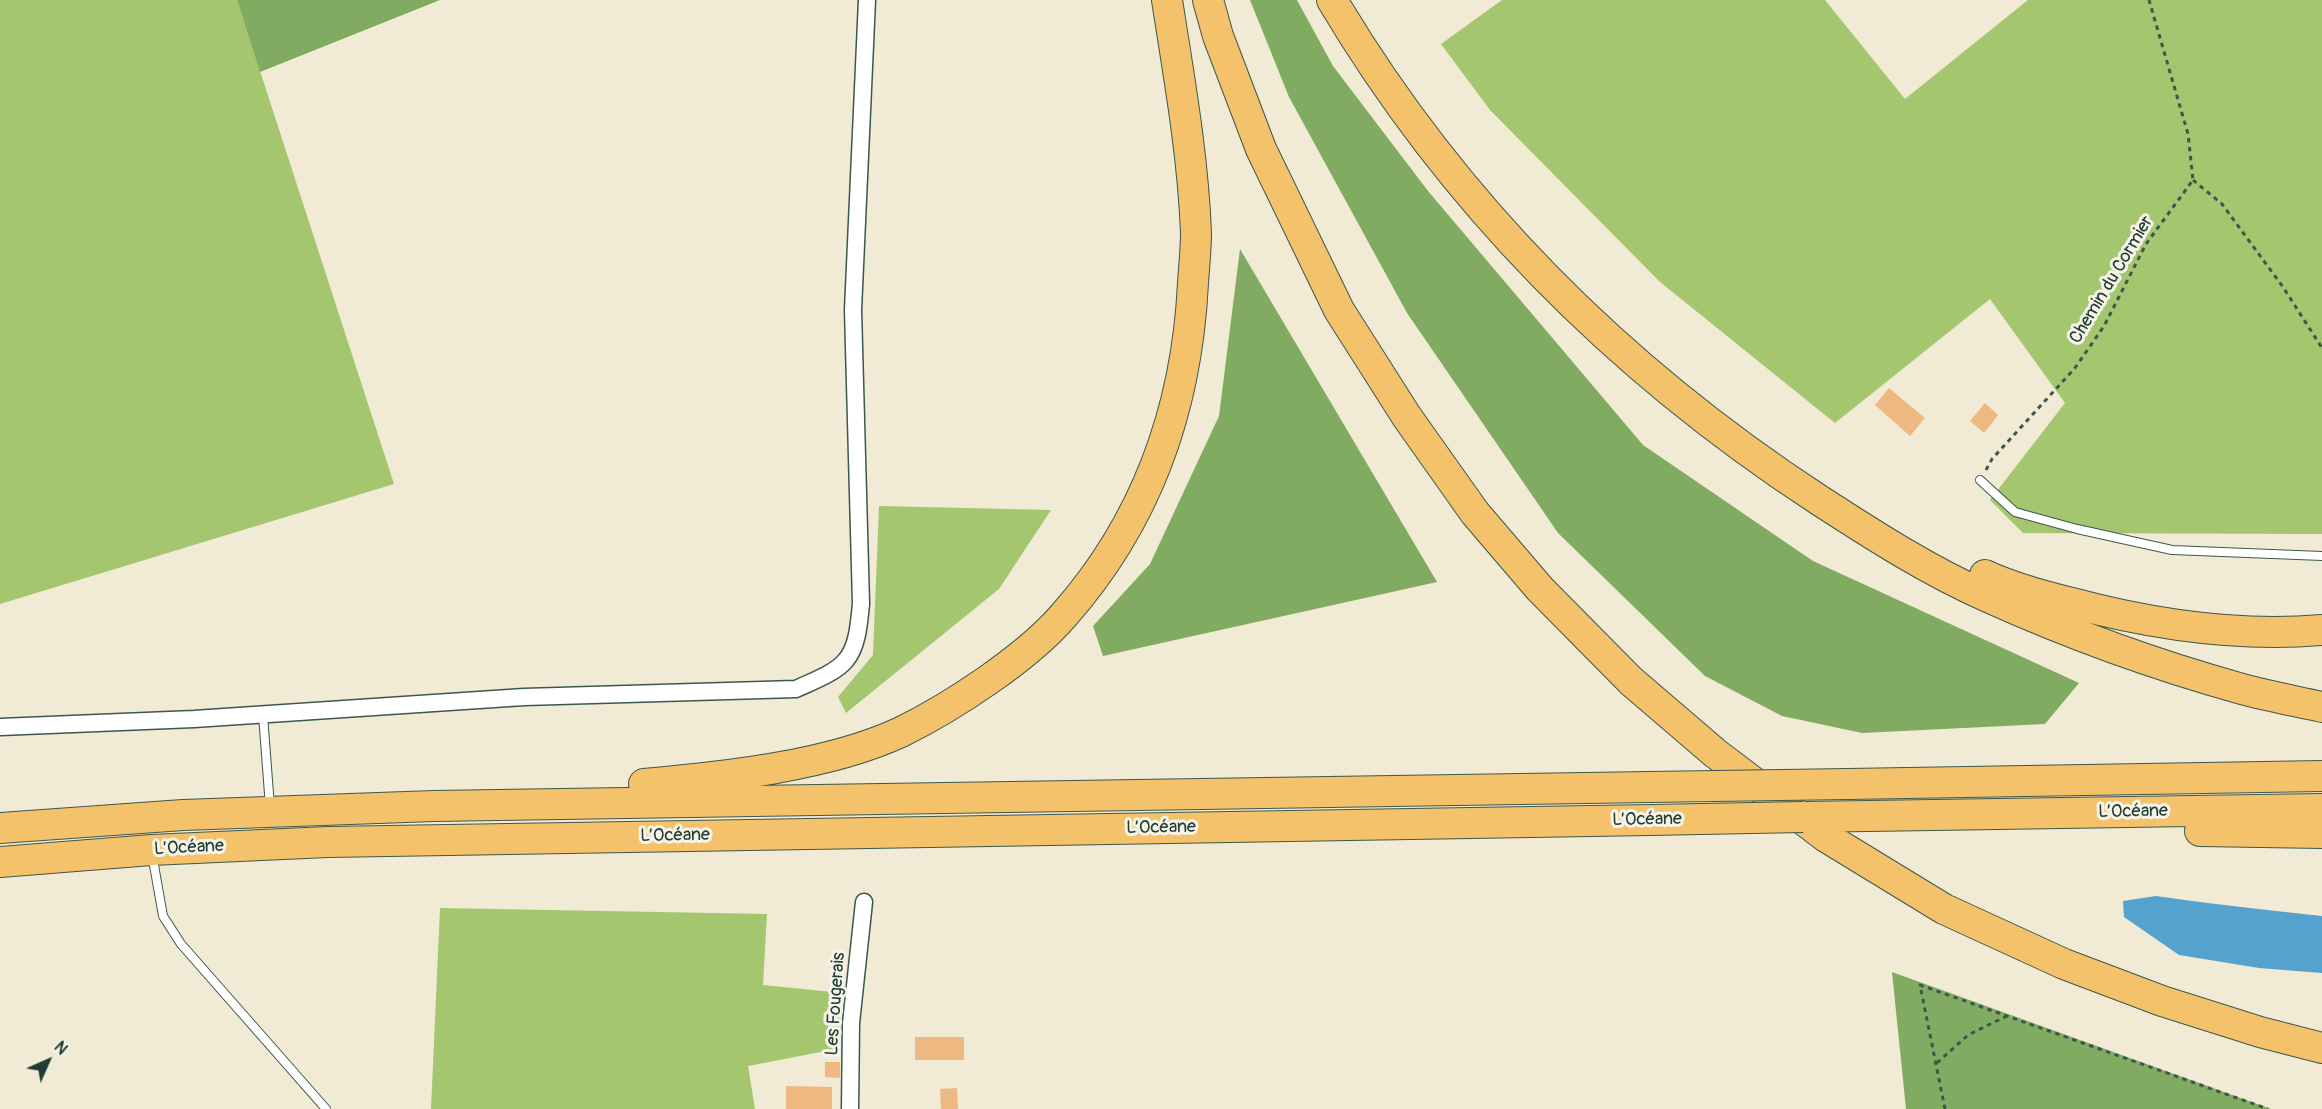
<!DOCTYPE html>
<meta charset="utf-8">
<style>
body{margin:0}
#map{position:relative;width:2322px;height:1109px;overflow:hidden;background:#f1ead4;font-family:Pangolin,sans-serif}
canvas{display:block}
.north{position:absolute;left:18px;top:1031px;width:60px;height:60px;-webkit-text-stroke:4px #f7f3e8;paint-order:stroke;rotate:45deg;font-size:16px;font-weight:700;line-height:24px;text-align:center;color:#1f3d34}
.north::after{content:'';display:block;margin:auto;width:21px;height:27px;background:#1f3d34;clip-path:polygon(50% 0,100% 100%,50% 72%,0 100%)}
</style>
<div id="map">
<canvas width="2322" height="1109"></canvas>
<div class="north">N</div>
</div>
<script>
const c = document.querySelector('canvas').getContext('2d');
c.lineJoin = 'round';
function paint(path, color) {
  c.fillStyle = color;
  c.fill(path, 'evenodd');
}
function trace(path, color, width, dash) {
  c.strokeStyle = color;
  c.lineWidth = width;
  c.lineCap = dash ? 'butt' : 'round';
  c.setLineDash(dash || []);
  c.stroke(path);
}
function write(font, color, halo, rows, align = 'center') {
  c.font = font + ' Pangolin,sans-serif';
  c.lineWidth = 6;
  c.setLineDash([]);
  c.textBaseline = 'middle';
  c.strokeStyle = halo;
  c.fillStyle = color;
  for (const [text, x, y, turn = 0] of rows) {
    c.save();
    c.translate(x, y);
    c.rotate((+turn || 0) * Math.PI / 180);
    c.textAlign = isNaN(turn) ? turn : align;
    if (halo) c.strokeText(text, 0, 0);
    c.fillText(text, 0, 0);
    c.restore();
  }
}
paint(new Path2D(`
 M0,0H237L394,484L0,604Z
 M1502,0H1825L1905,99L2028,0H2322V534L2023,533L1990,500L2065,403L1990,299L1835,423L1660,282L1490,110L1441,44Z
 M879,506L1051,510L999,589L846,713L838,697L873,655Z
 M440,908L767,914L763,985L842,993L836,1049L748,1066L755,1109H431Z`), '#a3c66f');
paint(new Path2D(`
 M237,0H440L260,72Z
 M1250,0H1297L1333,66L1428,191L1643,445L1813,561L2079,683L2045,724L1862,733L1782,716L1705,676L1558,533L1407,313L1289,97Z
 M1240,249L1437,582L1103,656L1093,626L1150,564L1219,416Z
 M1892,972L2271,1109H1906Z`), '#82ab62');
paint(new Path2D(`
 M2156,896C2211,904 2267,910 2322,916V973L2259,968L2179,955L2124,917L2123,901Z`), '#56a2ce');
paint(new Path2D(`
 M1889,388L1925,418L1910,436L1875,405Z
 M1985,403L1998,415L1984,433L1970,421Z
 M915,1037H964V1060H915Z
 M825,1062H840V1078L825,1077Z
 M786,1086L832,1087V1109H786Z
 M957,1088L958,1109H941L940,1089Z`), '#edb882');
const lane = new Path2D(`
 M1980,480L2015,512L2077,529L2172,550L2322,556
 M263,715L270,807
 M152,854L163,916L181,944L326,1109`);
const street = new Path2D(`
 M0,727L194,719L524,697L796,689C811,682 836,673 846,660C858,646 859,622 861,604L853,310L867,0
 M850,1109L851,1023L864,902`);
const highway = new Path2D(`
 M1208,0L1218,36L1261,149L1339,310L1407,417L1475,513L1540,589L1631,681L1715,753L1826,837L1944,909L2064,964L2162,1001L2260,1032L2322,1048
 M1332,0C1454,205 1620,370 1819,500C1873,535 1929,571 1988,597C2070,634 2156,665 2242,689C2268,696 2295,701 2322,707
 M1985,575C2013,588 2043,596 2072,603C2154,625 2237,637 2322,630
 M644,784C724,777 828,766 901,732C952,707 1027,658 1064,615C1147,521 1187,407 1193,283C1194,267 1196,250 1196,233C1193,155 1179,77 1167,0
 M1848,784L2322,776
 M1803,817L2322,809
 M0,828L183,815L434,806L1649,787
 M2200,831L2322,833
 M0,862L151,850L328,842L1651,820`);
trace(lane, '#3e574c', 10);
trace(street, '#3e574c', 19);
trace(highway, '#3e574c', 32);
trace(new Path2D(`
 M2193,180L2222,204L2283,287L2322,348
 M1986,470L1992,459L2075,368L2104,326L2146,244L2193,180L2188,134L2149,0
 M1937,1063L1968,1035L2007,1016
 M1945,1109L1920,985L2268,1109`), '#3e574c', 3, [4.5, 4.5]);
trace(lane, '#fff', 8);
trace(street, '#fff', 16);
trace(highway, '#f3c26a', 30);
const highwayBridge = new Path2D(`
 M1649,787L1848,784
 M1651,820L1803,817`);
trace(highwayBridge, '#3e574c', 32, []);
trace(highwayBridge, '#f3c26a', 30);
write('18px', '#1f3d34', '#f7f3e8', [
 ["Chemin du Cormier",2112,280,-59],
 ["L’Océane",2133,812,-1],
 ["L’Océane",1647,820,-1],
 ["L’Océane",1161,828,-1],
 ["L’Océane",675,836,-1],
 ["L’Océane",189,848,-3],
 ["Les Fougerais",836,1004,-86]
]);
</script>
